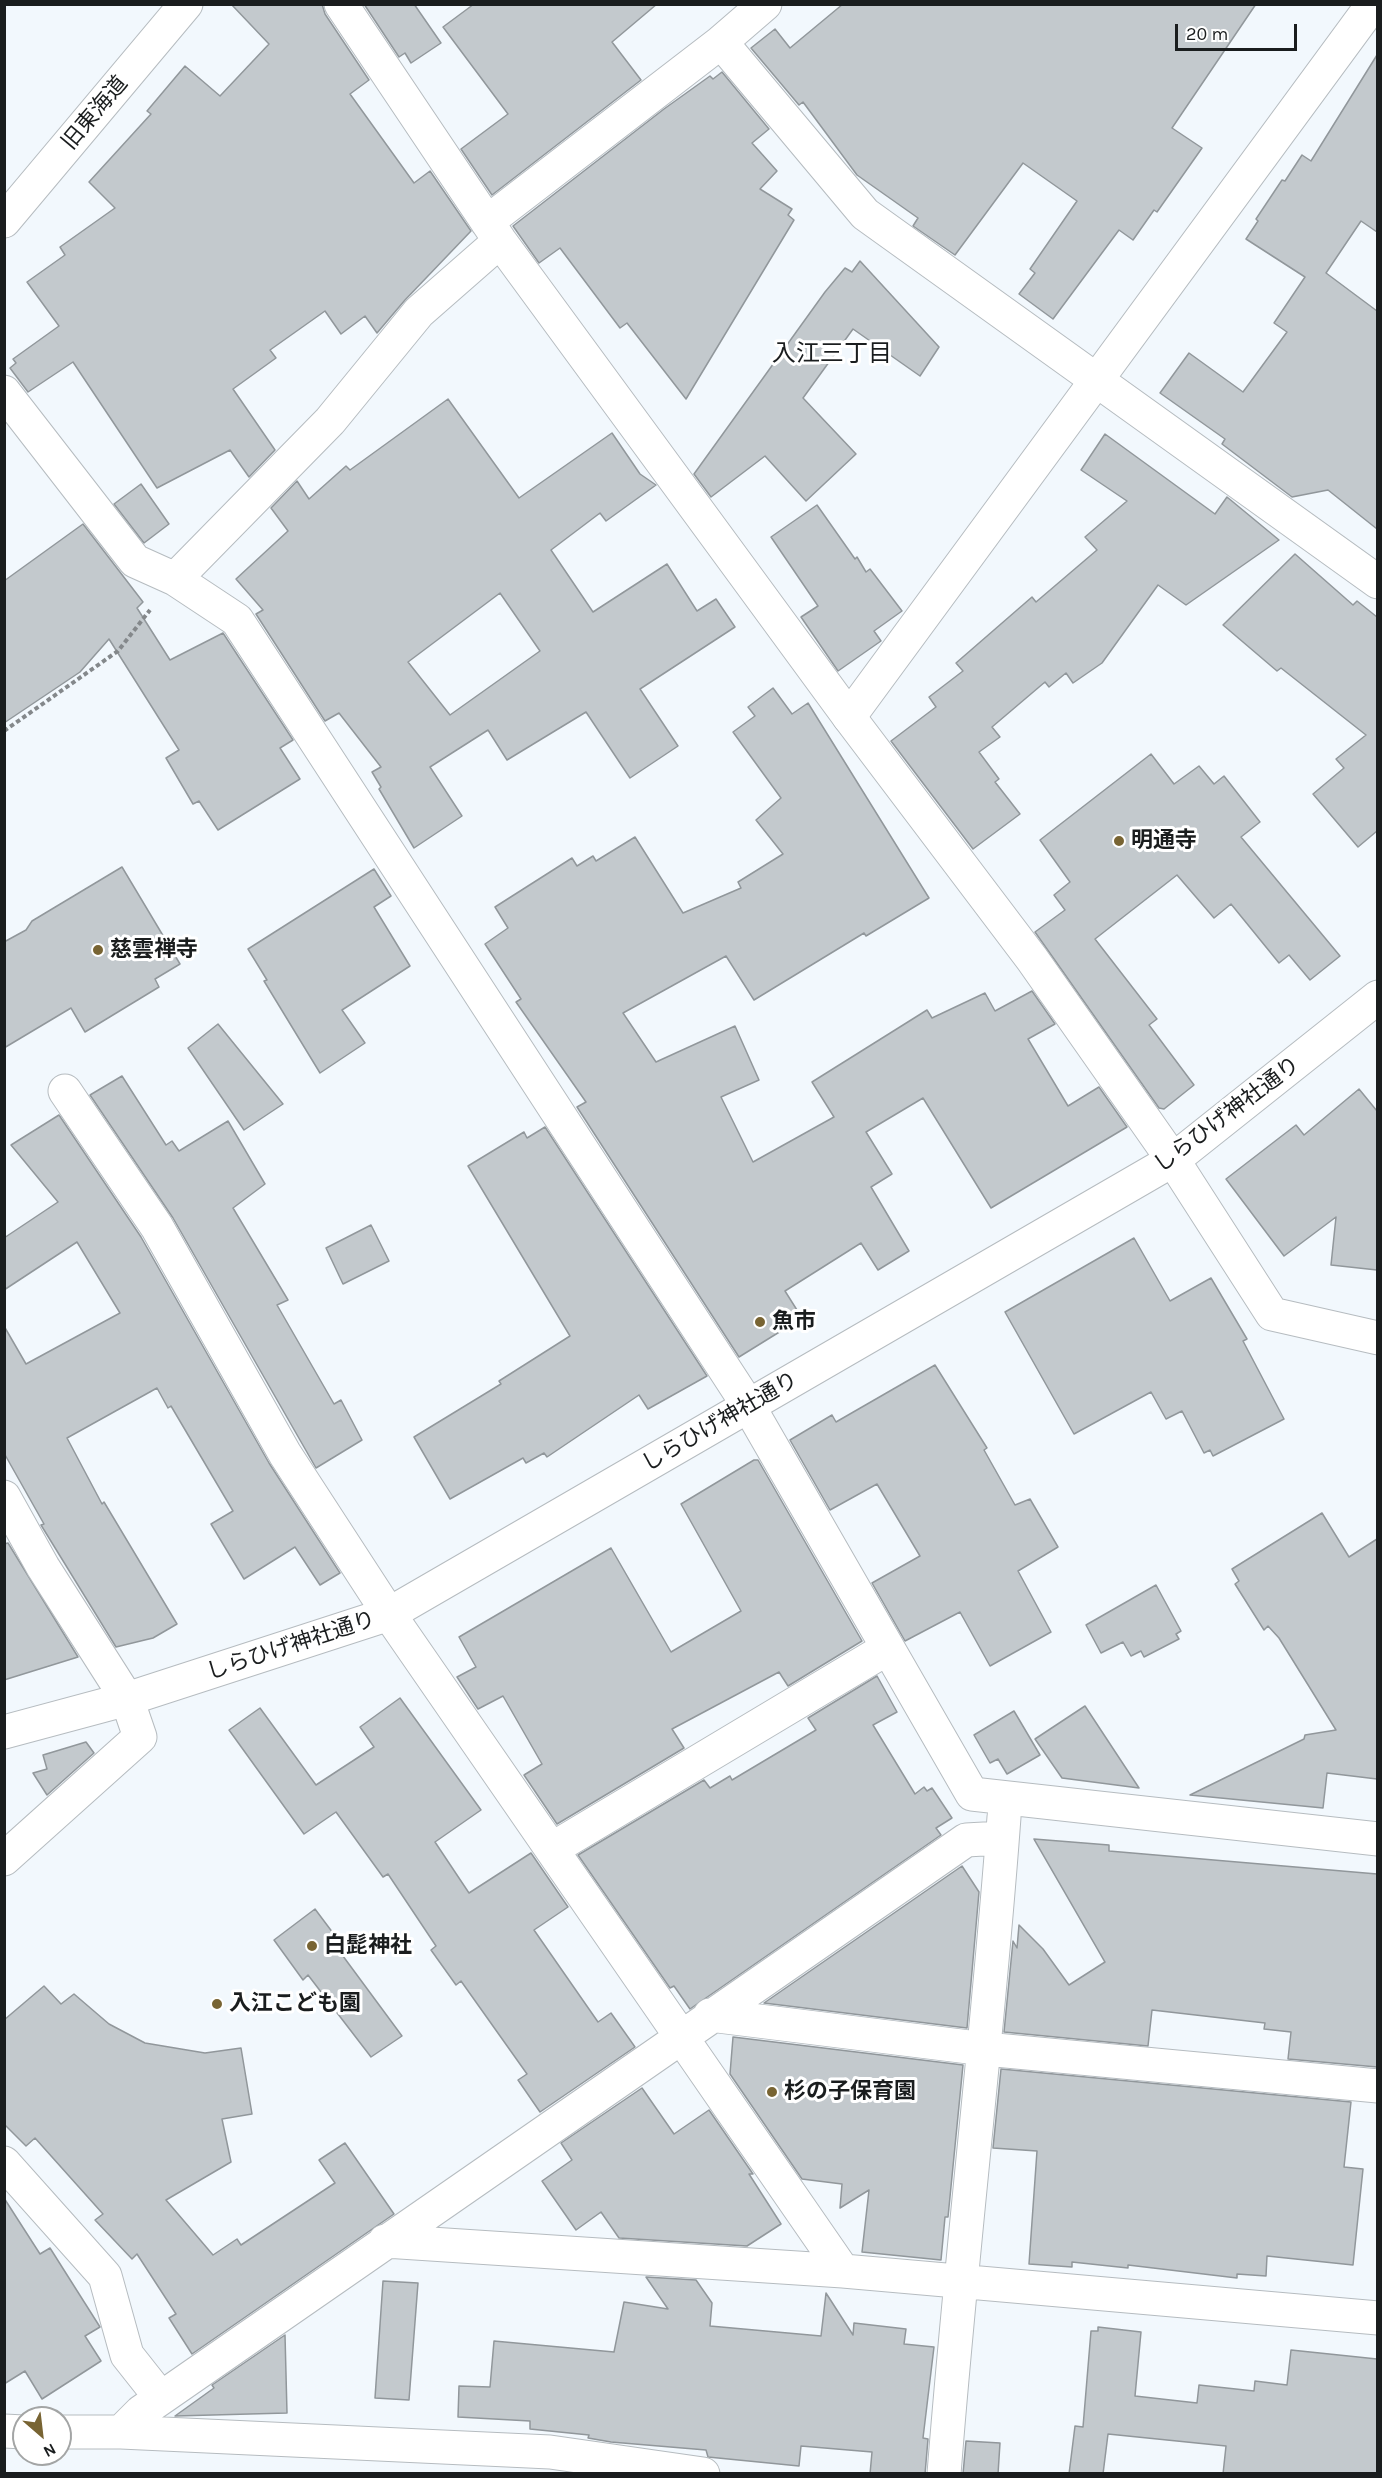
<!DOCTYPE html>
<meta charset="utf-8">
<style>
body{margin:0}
#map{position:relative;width:1382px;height:2478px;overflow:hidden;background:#f2f8fd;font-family:Karla,sans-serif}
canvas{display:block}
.frame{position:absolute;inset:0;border:6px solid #1a1d1e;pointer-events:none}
.north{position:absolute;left:12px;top:2406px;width:60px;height:60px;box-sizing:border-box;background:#fff;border:2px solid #a3a5a5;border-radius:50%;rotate:152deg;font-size:16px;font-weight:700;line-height:24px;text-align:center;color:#1a1d1e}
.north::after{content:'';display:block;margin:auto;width:21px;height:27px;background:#786433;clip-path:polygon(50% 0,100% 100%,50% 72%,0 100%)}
.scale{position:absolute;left:1175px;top:24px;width:122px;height:27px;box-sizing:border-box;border:3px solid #1a1d1e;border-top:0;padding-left:8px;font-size:18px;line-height:21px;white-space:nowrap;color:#1a1d1e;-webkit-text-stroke:4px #fff;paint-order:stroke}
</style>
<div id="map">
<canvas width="1382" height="2478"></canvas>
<div class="frame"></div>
<div class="north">N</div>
<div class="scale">20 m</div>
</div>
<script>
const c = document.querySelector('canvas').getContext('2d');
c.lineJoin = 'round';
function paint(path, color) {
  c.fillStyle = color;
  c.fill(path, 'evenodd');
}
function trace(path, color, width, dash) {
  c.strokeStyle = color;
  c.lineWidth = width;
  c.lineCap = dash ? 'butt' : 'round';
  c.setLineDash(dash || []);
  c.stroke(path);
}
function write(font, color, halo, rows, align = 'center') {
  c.font = font + ' Karla,"Noto Sans JP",sans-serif';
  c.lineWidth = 6;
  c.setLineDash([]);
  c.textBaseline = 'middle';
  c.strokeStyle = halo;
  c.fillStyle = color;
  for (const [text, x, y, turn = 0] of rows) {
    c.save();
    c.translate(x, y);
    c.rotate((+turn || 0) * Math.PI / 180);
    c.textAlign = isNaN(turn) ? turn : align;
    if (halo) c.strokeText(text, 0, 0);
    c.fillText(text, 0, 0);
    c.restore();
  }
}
const building = new Path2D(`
 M231,4H322L325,14L369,80L350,94L414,183L430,171L471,231L405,300L377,333L365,316L341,334L325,311L270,350L276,358L233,389L275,450L249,477L230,450L157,488L73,362L28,392L10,368L16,363L13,359L59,326L27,282L65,255L60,247L115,208L89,182L151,114L147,111L185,66L220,96L269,44Z
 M364,4H414L441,43L411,63L405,53L399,57Z
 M474,4H657L612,42L641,80L492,195L461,149L508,114L443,27Z
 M843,4H1256L1172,128L1202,148L1157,212L1154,210L1133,240L1119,230L1053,319L1019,294L1035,273L1030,269L1077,201L1023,163L955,255L913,226L918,218L857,175L803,102L799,105L751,48L775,29L790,48Z
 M1377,55V232L1361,221L1326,273L1377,311V529L1328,490L1292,497L1222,444L1225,439L1160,393L1189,353L1243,392L1287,332L1274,323L1305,277L1246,239L1258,221L1256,219L1282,180L1285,181L1302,155L1311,161Z
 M722,72L769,129L752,143L777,171L760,189L792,209L788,215L794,220L686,399L627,323L620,328L560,248L539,263L513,226L664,109L710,76L713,79Z
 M860,261L939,347L920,376L853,329L803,398L856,454L806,501L765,456L711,497L694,474L825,292L845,268L852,272Z
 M448,399L519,498L612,433L640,474L656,485L606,521L600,513L551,550L593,612L667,564L697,611L716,599L735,627L640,689L678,746L630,778L586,712L507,760L488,730L430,767L462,816L414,848L379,789L381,787L372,772L381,767L339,713L325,721L256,614L263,610L236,579L288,531L271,508L297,481L309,499L346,466L350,470ZM500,593L540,651L450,715L408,662Z
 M1105,434L1215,514L1227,497L1279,540L1186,605L1158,585L1102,663L1073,683L1066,673L1049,687L1045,682L992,727L1000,737L979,752L999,779L995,782L1020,814L973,849L891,741L936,707L929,697L963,671L956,663L1032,597L1036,602L1097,550L1085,537L1127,501L1081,470Z
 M141,484L169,524L144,543L114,504Z
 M817,505L855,559L857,557L866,572L870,569L902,611L874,631L881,641L838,671L801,617L818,606L771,537Z
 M83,524L143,602L137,608L170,660L223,633L293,740L280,748L300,779L218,830L199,801L193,804L166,758L179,750L109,639L80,672L4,723V581Z
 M1295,554L1353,605L1357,601L1377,617V831L1358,847L1313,794L1344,768L1336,759L1366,735L1281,668L1277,671L1223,625Z
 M773,688L792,714L808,703L929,898L866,936L864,933L754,1000L726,956L623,1013L656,1062L735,1026L759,1080L721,1097L753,1162L834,1117L812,1082L927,1010L932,1018L985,993L995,1011L1032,991L1055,1024L1028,1039L1068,1106L1099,1087L1127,1127L991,1208L923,1098L866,1132L892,1174L871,1187L909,1251L878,1270L861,1243L785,1291L802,1318L739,1357L577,1107L586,1102L516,1002L521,999L485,944L508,928L495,907L572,858L577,866L593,856L596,861L635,837L683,913L741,888L738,882L783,854L756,820L781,798L733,732L755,716L748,707Z
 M1151,754L1174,784L1199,766L1214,784L1224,776L1260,822L1241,837L1340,956L1310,980L1289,955L1279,963L1231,904L1214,918L1177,875L1095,939L1157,1019L1149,1025L1194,1085L1164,1109L1159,1108L1035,932L1065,910L1054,895L1070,882L1040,840Z
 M122,867L180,964L155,979L159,987L85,1032L71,1008L4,1048V942L26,930L32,921Z
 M374,869L391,896L374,907L410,966L342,1010L365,1043L320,1073L264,981L267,980L248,949Z
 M218,1024L283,1104L244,1130L188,1048Z
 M122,1076L166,1145L172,1141L179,1151L228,1121L265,1184L233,1208L288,1300L277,1305L334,1404L341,1400L362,1440L316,1468L173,1218L90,1095Z
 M1359,1089L1377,1111V1270L1331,1265L1336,1217L1284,1256L1226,1179L1296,1125L1304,1135Z
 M59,1115L141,1237L269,1463L340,1573L320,1585L295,1547L244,1579L211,1524L233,1511L171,1406L168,1408L157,1388L67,1438L102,1504L104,1502L177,1624L153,1638L116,1647L41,1525L44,1524L4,1453V1326L26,1364L120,1313L77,1242L4,1290V1238L58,1202L11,1145Z
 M545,1127L707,1376L648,1409L639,1395L547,1457L544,1453L526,1463L523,1458L450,1499L414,1437L501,1384L499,1381L570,1336L468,1166L524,1132L527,1138Z
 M371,1225L389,1261L343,1284L326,1248Z
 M1134,1238L1170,1301L1211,1278L1247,1339L1243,1341L1284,1419L1213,1456L1210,1450L1204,1453L1182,1411L1166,1419L1151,1392L1074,1434L1005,1312Z
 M935,1365L987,1448L984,1450L1015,1505L1030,1499L1058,1547L1018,1571L1051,1632L990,1666L960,1612L905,1641L872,1583L920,1556L877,1484L830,1510L790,1440L832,1415L836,1422Z
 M754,1460H758L862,1641L788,1686L779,1672L672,1729L684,1748L557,1824L524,1775L542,1764L503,1696L478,1709L457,1677L476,1667L459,1637L611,1548L671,1652L741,1611L681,1504Z
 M1322,1513L1349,1557L1377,1539V1779L1327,1773L1323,1808L1190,1795L1304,1739L1305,1735L1336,1730L1279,1638L1268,1626L1264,1630L1235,1584L1239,1581L1232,1569Z
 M8,1543L78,1657L4,1680V1544Z
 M1156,1585L1181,1631L1176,1634L1179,1639L1144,1657L1141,1651L1131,1656L1123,1642L1101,1653L1086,1625Z
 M877,1676L897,1712L873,1725L915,1794L924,1787L927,1791L932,1788L952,1818L936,1828L941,1835L690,2009L674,1986L670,1988L578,1855L704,1780L710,1788L730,1776L732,1780L816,1730L808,1718Z
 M400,1698L481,1810L435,1842L469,1893L531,1853L568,1907L534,1930L598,2022L611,2013L635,2047L540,2112L518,2080L527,2074L461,1981L456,1985L431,1950L436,1946L388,1874L383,1877L336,1812L304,1834L229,1730L260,1708L316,1785L374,1747L360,1727Z
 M1085,1706L1139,1788L1062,1778L1035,1739Z
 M1014,1711L1040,1755L1007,1774L998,1759L990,1763L974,1735Z
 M86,1742L94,1753L47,1795L33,1773L47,1769L43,1755Z
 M1034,1839L1109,1845V1851L1377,1874V2067L1288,2059L1291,2032L1264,2029L1265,2023L1152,2010L1148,2046L1004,2032L1013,1941L1017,1948L1019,1925L1043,1949L1069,1985L1105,1962Z
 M962,1866L979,1892L967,2028L764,2003Z
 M315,1909L345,1949L340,1952L402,2036L371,2057L308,1975L303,1980L274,1940Z
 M44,1986L61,2004L74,1994L109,2024L145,2043L205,2053L241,2048L252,2114L222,2119L231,2162L166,2200L213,2255L237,2239L241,2245L335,2183L319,2160L345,2143L394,2214L192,2354L169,2318L176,2314L137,2254L132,2259L95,2220L103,2214L35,2138L26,2146L4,2124V2020Z
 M733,2037L963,2065L948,2217H945L941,2260L862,2252L869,2190L840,2208L842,2184L802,2179L730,2074Z
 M1001,2069L1351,2102L1344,2167L1363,2169L1353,2265L1267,2256L1266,2276L1237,2274V2278L1128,2265V2268L1072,2262V2267L1029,2264L1037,2151L993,2148Z
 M642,2088L674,2134L709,2110L753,2174H749L781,2224L747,2246L619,2238L601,2212L576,2230L542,2181L572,2160L561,2143Z
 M4,2198L40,2254L50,2248L100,2327L85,2336L101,2361L42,2399L25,2371L4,2384Z
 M646,2277L696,2280L712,2303L710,2326L821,2336L826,2293L853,2335L854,2323L906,2329L904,2344L934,2347L923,2438L928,2439L925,2474H870L872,2452L801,2446L799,2466L708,2457L706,2450L611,2442L588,2438L589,2435L530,2429V2421L458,2417L459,2386L490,2387L494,2341L614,2352L624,2302L668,2309Z
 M383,2281L418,2283L409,2400L375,2398Z
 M1098,2327L1141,2332L1135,2396L1197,2403L1199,2385L1254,2391L1255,2381L1287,2385L1291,2350L1377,2359V2474H1223L1226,2446L1108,2434L1103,2474H1069L1075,2426L1083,2427L1091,2331H1098Z
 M285,2335L287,2413L175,2416L214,2388L212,2385Z
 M966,2441L1000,2443L998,2474H963Z`);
paint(building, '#c3c9cd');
trace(building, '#91979b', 1.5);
const minor = new Path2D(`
 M341,4L500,241L849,717L1032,959L1173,1160L1272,1314L1378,1338
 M721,42L765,4
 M487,222L721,42L865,214L1378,582
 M4,392L135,561L175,579L237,620L748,1405L972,1794L1378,1839
 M175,579L330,421L419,312L500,241
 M65,1091L157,1227L285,1454L389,1614L843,2271L1378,2318
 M4,1497L43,1567L127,1699L140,1737L4,1859
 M552,1849L888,1648
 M710,2015L985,2049L1378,2086
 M4,2163L105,2276L127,2355L161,2398
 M385,2241L843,2271
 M4,2431L24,2432
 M60,2432H121L550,2452L703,2474
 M121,2432L141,2412L966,1840L1002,1838
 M944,2474C961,2254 988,2036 1004,1817`);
const tertiary = new Path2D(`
 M4,221L186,4
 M849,717L1373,4
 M4,1732L127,1699L389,1614L1173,1160L1378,997`);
trace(minor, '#b6bcc0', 35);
trace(tertiary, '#b6bcc0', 35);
trace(new Path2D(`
 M4,731L118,651L150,610`), '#84888b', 4, [4.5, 3]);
trace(minor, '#fff', 33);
trace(tertiary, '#fff', 33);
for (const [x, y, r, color] of [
 [1119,841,6,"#786433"],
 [98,950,6,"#786433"],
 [760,1322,6,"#786433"],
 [312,1946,6,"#786433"],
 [217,2004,6,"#786433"],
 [772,2092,6,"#786433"]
]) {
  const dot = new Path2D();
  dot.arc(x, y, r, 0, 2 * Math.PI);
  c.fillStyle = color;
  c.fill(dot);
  trace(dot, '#fff', 2);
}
write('22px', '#1a1d1e', '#fff', [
 ["旧東海道",95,113,-50],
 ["しらひげ神社通り",1227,1115,-37],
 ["しらひげ神社通り",720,1422,-30],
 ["しらひげ神社通り",291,1646,-18]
]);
write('bold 22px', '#1a1d1e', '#fff', [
 ["明通寺",1131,841],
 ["慈雲禅寺",110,950],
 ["魚市",772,1322],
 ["白髭神社",324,1946],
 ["入江こども園",229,2004],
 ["杉の子保育園",784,2092]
], 'left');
write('24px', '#1a1d1e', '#fff', [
 ["入江三丁目",832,354]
]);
</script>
